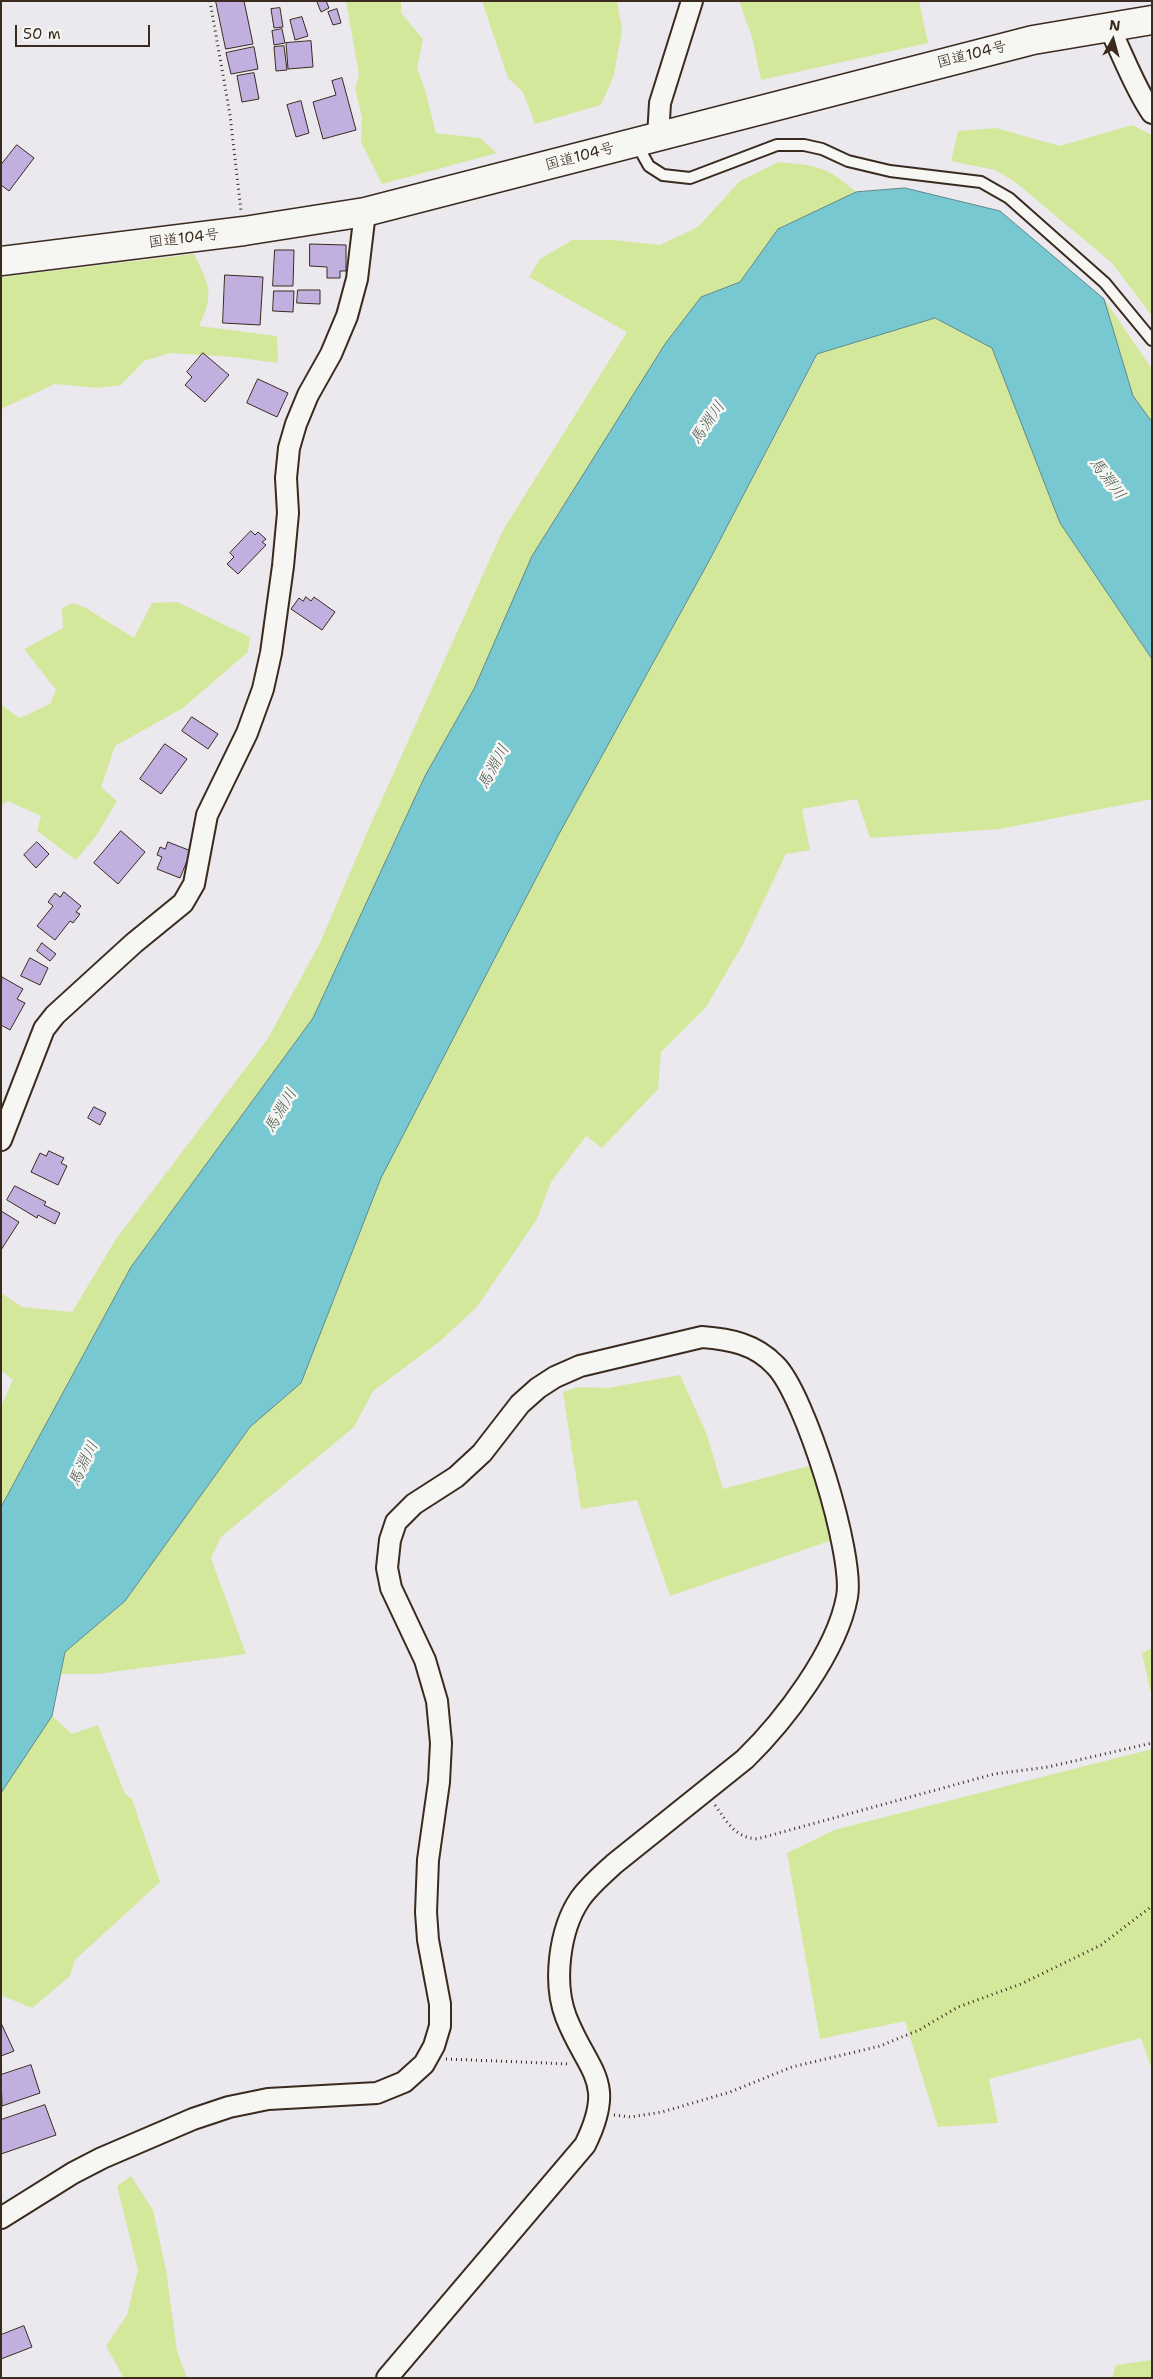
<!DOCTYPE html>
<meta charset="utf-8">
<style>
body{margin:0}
#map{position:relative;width:1153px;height:2379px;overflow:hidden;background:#ebe8ee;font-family:"Shantell Sans",sans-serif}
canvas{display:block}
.frame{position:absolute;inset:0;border:2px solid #3b2a1e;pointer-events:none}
.north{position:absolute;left:1088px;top:15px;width:50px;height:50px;-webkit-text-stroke:4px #f6f6f2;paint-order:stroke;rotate:7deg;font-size:14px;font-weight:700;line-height:20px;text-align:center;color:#3b2a1e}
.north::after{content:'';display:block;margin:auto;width:18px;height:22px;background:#3b2a1e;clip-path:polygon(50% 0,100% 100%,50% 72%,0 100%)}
.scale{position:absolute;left:15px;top:25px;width:135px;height:22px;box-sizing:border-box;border:2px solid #3b2a1e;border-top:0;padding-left:6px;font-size:15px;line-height:18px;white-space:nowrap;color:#3b2a1e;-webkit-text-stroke:4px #f6f6f2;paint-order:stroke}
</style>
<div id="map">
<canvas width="1153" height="2379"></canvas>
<div class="frame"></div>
<div class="north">N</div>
<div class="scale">50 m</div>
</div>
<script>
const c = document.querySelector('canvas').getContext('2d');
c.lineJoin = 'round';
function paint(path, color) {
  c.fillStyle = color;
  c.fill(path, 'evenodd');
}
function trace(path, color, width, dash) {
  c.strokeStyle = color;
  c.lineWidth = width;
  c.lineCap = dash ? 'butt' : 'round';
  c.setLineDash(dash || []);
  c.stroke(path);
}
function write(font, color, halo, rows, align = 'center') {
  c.font = font + ' "Shantell Sans","Klee One",sans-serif';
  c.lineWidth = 5;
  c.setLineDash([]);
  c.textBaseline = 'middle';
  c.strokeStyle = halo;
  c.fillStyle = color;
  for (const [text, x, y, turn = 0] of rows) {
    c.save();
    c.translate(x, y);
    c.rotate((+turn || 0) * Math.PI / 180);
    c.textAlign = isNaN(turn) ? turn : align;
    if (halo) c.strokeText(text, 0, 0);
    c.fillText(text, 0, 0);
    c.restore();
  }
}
paint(new Path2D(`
 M346,1H401V13L423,39L417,68L426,93L436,133L480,138L497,153L382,184L361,142L362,117L355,89L359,75Z
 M482,1H617L622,30L614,75L601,105L535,124L523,92L508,78Z
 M739,1H919L928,43L761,80L752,37Z
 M1132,125L1152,135V316L1112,263L1015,182L995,170L951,161L958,131L996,128L1060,146Z
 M779,162C818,166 825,165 856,192L778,229L740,282L701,297L425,776L313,1018L131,1267L1,1507V1406L13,1380L1,1370V1293L22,1307L72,1312L116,1239L267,1040L320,943L369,828L503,530L627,332L529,277L540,259L572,240H614L660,245L698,227L740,181Z
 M194,254C209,285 215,293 199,326L277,336L278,363L234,357L170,353L144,361L121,385L98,388L55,384L1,409V277Z
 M1104,299L1152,369V422L1133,396Z
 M935,318L992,348L1060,523L1152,659V799L1000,829L870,838L857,799L802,809L810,850L786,854L743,944L706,1007L661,1052L658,1089L602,1148L586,1136L551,1182L537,1219L476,1308L439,1342L373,1391L354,1427L221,1537L211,1558L246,1654L97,1674H61L65,1652L125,1601L250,1427L301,1383L381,1178L559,834L709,561L818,354Z
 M177,602L250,637L248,652L183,708L115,746L101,787L117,801L96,836L76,860L37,831L41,816L8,801L1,806V705L20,718L50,704L56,690L24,649L63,628L62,608L73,603L86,608L134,638L152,603Z
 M680,1375L707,1435L723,1489L812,1465L832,1540L670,1596L637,1500L581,1509L563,1392L578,1387L607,1388Z
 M1152,1648V1698L1142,1653Z
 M52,1716L72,1734L98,1725L125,1794L132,1799L160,1882L75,1960L70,1976L32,2008L3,1996L1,1993V1793Z
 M1152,1749V2070L1141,2038L989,2079L998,2123L938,2127L905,2021L820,2039L787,1853L834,1830Z
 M131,2176L153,2210L166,2270L177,2351L187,2378H124L106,2346L127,2315L138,2270L117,2186Z
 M1152,2360V2378H1112L1116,2365Z`), '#d4e89c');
const water = new Path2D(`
 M905,188L1000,211L1104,299L1133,396L1152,422V659L1060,523L992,348L935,318L817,354L709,561L559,834L381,1178L301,1383L250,1427L125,1601L65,1652L52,1716L1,1793V1507L131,1267L313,1018L425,776L474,689L532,556L665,344L701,297L740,282L778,229L856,192Z`);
paint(water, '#77c8d0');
trace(water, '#5f8989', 1);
const building = new Path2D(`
 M216,1H244L253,44L226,49Z
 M326,1L329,8L321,12L317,2Z
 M280,8L283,27L274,28L271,9Z
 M337,9L341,23L333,25L328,12Z
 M302,17L308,36L295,40L290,20Z
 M282,29L285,43L274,45L272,31Z
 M311,41L313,67L288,69L286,43Z
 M284,46L287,70L276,71L274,47Z
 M254,47L258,69L231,74L226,53Z
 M254,73L259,99L242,102L237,76Z
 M342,78L356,130L323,139L313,102L336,95L332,81Z
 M301,101L309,133L296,137L287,105Z
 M17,145L34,158L9,191L1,185V165Z
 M310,244L346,245V271H340V278H327V267L310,266Z
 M275,250H294L293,286H273Z
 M225,275L263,277L260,325L223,323Z
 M298,290H320V304L297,303Z
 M274,291H294L293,312L273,311Z
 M203,353L229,375L205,402L185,385L192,377L187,372Z
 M258,379L288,393L277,417L247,403Z
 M251,531L255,535L258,532L266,539L262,542L266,545L238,574L227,564L234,557L230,553Z
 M306,597L311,601L314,597L335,612L322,630L291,609L299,598L303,601Z
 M192,717L218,734L208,749L182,731Z
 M165,744L187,759L161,794L140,779Z
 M121,831L145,852L118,884L94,863Z
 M37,842L49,854L36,868L24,855Z
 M168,842L191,851L180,878L157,869L162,857L157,855L160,847L165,849Z
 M64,892L81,906L76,912L80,914L73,923L70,921L55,940L37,926L53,906L48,902L55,893L60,897Z
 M42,943L56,954L50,961L37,951Z
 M30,958L48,968L40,985L21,976Z
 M2,977L23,989L17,999L25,1003L10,1030L1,1025Z
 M94,1107L106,1113L100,1125L88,1118Z
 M49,1151L64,1158L61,1163L67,1166L58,1185L31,1172L40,1153L46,1156Z
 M15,1186L46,1202L44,1205L60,1213L55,1224L38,1215L37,1218L7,1200Z
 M1,1211L19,1222L1,1250Z
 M1,2023L14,2051L1,2056Z
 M31,2065L40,2093L2,2106L1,2075Z
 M45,2105L56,2135L1,2154V2120Z
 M24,2326L32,2347L1,2359V2335Z`);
paint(building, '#c1afdf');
trace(building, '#3b2a1e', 1);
const lane = new Path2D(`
 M636,143L649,166L663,175L690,178L777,145H804L822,149L848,161L890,171L981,182L1009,198L1105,283L1152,340`);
const street = new Path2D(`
 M1109,27C1123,55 1134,87 1152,113
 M658,137L660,103L692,1
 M1,1140L44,1029L55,1015L134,943L183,903L194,884L207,815L247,733L263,689L271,653L283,566L288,513L286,478L289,448L296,424L308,395L331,354L347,316L357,279L365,212
 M1,2218L73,2173L102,2158L193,2119L229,2107L268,2099L377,2093L404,2082L424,2064L434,2046L440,2026V2004L428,1940L426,1912L428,1860L439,1782L441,1743L437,1701L425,1660L391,1588L387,1568L390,1540L396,1522L414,1504L456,1477L482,1453L520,1404L538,1388L555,1377L580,1366L702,1337C730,1339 755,1344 775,1365C805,1394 855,1556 847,1597C837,1652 784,1721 745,1759L614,1864C602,1875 589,1886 580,1899C559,1930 553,1983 566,2017C588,2073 617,2080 585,2145L387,2378`);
const highway = new Path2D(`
 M1,261L244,231L365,212L1033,40L1152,20`);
trace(lane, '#3b2a1e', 14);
trace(street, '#3b2a1e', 24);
trace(highway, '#3b2a1e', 31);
trace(new Path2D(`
 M210,1L230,115L241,211
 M715,1805C728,1823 734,1837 757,1839L994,1774L1048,1767L1152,1743
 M446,2059L570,2064
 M614,2115L631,2117L662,2112L730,2092L792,2067L880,2046L919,2030L958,2007L1021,1984L1101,1945L1152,1906`), '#3b2a1e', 3, [1, 4]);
trace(lane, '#f6f6f2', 10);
trace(street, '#f6f6f2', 20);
trace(highway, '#f6f6f2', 28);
write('15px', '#3b2a1e', '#f6f6f2', [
 ["国道104号",972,55,-14],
 ["国道104号",580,157,-15],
 ["国道104号",184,239,-7]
]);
write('italic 16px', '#4d5953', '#f6f6f2', [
 ["馬淵川",708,423,-55],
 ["馬淵川",1107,479,53],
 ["馬淵川",494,767,-61],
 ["馬淵川",281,1111,-59],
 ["馬淵川",84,1464,-64]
]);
</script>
